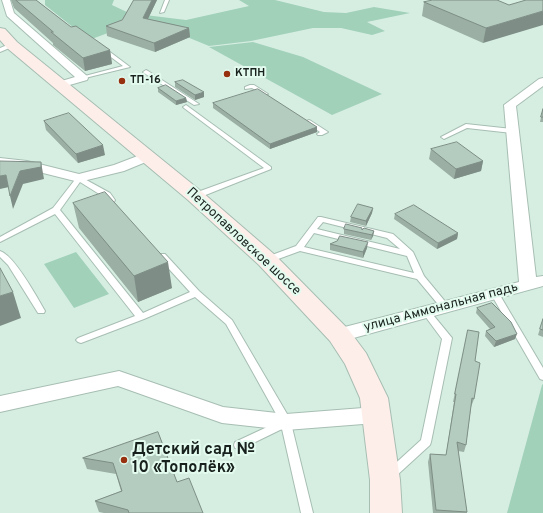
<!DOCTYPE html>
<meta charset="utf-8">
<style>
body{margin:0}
canvas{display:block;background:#d6eee2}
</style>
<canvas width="543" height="513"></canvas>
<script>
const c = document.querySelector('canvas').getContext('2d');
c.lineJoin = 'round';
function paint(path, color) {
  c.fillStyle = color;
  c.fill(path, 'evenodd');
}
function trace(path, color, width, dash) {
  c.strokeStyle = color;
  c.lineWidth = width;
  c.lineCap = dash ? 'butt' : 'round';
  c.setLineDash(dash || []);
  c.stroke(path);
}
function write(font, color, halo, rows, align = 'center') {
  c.font = font + ' Overpass,sans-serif';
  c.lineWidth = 4;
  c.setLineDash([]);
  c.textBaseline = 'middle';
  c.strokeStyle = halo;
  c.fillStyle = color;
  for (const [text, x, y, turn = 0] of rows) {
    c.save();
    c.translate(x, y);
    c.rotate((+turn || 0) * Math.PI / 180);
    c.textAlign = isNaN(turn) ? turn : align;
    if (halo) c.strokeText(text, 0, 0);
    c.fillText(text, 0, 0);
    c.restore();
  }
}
paint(new Path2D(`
 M45,0H114L112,5L129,13L186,20L249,6L239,0H275L324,12L346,13L374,7L410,13L367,22L385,31L372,35L341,28H313L251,41L209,46L187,37L135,23L89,40L45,5Z
 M253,42L303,57L382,94L332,115L209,47Z
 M76,252L109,294L74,308L44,264Z
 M543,384V513H507L542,385Z`), '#a2d1ba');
const service = new Path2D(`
 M165,0H169L164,12L160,13Z
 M12,43L14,44V46L0,52V48Z
 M102,46L130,67L81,79V77L123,66L100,49L99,48Z
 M146,70L148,71L199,104L194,105L144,73L143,72Z
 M250,85H254L268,94L263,95L252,88L245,89V87Z
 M186,105L271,167V169L198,198H192L191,196L192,194L264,168L184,108L183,107Z
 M309,120L311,121L328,132L322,135H318L317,134L320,132L307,123V121Z
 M466,124L512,129L515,131L512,133L467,128L446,138L444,139L441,137Z
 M79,176L110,193L115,200L114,202H108L104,197L80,182L60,210L143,313L190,292L159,258L158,256L159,254H165L199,291L232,320L290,419L313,513H301L282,429L243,448L239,449L235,448L234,445L235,442L280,421L226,324L195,297L144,319L81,343L78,342L76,340L78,338L135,316L55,214L0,242V237L53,208L77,177Z
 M318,217H321L393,234L413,252L424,276L448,305L449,307L448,309H442L417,279L300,251L270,262H264L263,260L264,258L296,246ZM323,222L387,238L400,249L317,229ZM314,233L407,256L414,273L304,247Z
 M0,251C14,255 37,297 45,311L44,313H38L8,265L0,257Z
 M495,291L498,292L543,368V380L540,379L491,294Z
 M426,309L429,310L452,338L431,442L430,445L395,477L391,479L387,477L385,474L387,471L421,440L442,339L422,312L423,310Z`);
const minor = new Path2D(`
 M2,0H10L14,13L87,76L88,78L87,80L59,88L55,87L53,85L55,83L75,77L7,16Z
 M543,78V86L516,106L536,277L543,276V286L339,342L333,340L330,335L333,330L519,282L504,105L539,79Z
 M148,152L153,153L155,156L153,159L124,171L79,182L27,169L0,166V158L27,161L79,174L114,165Z
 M119,371L223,407L286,414L376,407L383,409L386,415L383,421L376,423L286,430L222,423L118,386L0,412V396Z`);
const secondary = new Path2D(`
 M0,28L5,29L17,42L202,192L275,255L348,329L366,353L388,398L400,480L402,513H370V480L360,398L345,364L330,341L259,265L188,200L7,48L0,40Z`);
trace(service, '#a7beb3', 2);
trace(minor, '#a7beb3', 2);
trace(secondary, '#a7beb3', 2);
paint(service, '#fff');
paint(minor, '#fff');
paint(secondary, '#feeeea');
paint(new Path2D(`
 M11,0H36L71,27L110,50L112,64L85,71L53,45V43L14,8Z
 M134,0H157L148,19L189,28L190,37L155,52L107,36L106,26L122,20Z
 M497,0L483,43L422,16L424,2Z
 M175,82L204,97L195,100L175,87Z
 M158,88L186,98L187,102L176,105L158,92Z
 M213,103L317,127V132L270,149L213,108Z
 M543,108V122H540Z
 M44,121L105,155L78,163L46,130Z
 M431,149L483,161L481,171L454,179L429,159Z
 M73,203L172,288L138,302L79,228Z
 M373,208L372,213L366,226L350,222L351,217Z
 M395,214L458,233L457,239L437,249L394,219Z
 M344,229H362L374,231L373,236L371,240L344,234Z
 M330,244L367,248L363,258L330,250Z
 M477,308L515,339L494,347L485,336L486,331L490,329L476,313Z
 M543,319V337L538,335Z
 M468,330L475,361L474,399L471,407L466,445L464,452L458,451L467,512V513H433L428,462L430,454L446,455L454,402H453Z
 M158,432L177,482L203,513H104L99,512L95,501L121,491L116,474L87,469L83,458Z`), '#9bafa4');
paint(new Path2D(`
 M152,0H157L144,27L143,18Z
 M543,11V25L483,43L486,28Z
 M189,28L190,37L155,52L154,43Z
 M110,50L112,64L85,71L83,58Z
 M204,92V97L195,100V95Z
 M186,98L187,102L176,105V101Z
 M317,127V132L270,149V144Z
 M103,145L105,155L78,163L76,154Z
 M483,161L481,171L454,179L456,169Z
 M41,162L44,179L23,184L13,209L10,196L20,171Z
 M6,175L9,187L0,189V176Z
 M373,208L372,213L366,226V221Z
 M374,231L373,236L371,240L372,235Z
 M458,233L457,239L437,249L438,243Z
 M368,242L367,248L363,258V252Z
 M168,262L172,288L138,302L134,276Z
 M13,292L21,318L0,326V296Z
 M517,334L515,339L494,347L496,341Z`), '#7e8e86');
const building = new Path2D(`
 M16,0H36L71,27L76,26L110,50L83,58L51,32H53Z
 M134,0H152L143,18L189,28L154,43L106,26L122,20Z
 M433,0H497L509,5L526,0H543V11L486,28L424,2Z
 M183,80L204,92L195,95L175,82Z
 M166,85L186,98L176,101L158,88Z
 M258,89L317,127L270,144L213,103Z
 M543,109V117H541Z
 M69,113L103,145L76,154L44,121Z
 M457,142L483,161L456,169L431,149Z
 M0,161L41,162V167L20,171L10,196L6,175L0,176Z
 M105,192L168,262L134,276L73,203Z
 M358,204L373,208L366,221L351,217Z
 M414,205L458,233L438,243L395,214Z
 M346,224L362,228V230L364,228L374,231L372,235L344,229Z
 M340,236L368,242L363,252L330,244L337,241Z
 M0,268L13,292L0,296Z
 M492,303L511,322L517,334L496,341L486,331L495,327L477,308Z
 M543,319V330L540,329Z
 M468,330L479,332L475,361L480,363L474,399L472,398L466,445L457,442L467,512L436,510L430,454L446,455L456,394H455Z
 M158,432L177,482L189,478L203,513H129L128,510L95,501L122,491L113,463L83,458Z`);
paint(building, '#b4cbbf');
trace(building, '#7e8e86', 1);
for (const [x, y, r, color] of [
 [227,74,4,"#97300f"],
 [122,81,4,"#97300f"],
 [124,460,4,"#97300f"]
]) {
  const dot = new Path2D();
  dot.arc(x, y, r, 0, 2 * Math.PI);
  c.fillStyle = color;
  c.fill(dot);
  trace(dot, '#e3fbef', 1.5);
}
write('bold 11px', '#18211d', '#e3fbef', [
 ["КТПН",235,74],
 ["ТП-16",130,81]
], 'left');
write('13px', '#18211d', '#e3fbef', [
 ["Петропавловское шоссе",243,242,43],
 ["улица Аммональная падь",441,308,-15]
]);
write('bold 16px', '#18211d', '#e3fbef', [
 ["Детский сад №",132,451],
 ["10 «Тополёк»",132,469]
], 'left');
</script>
